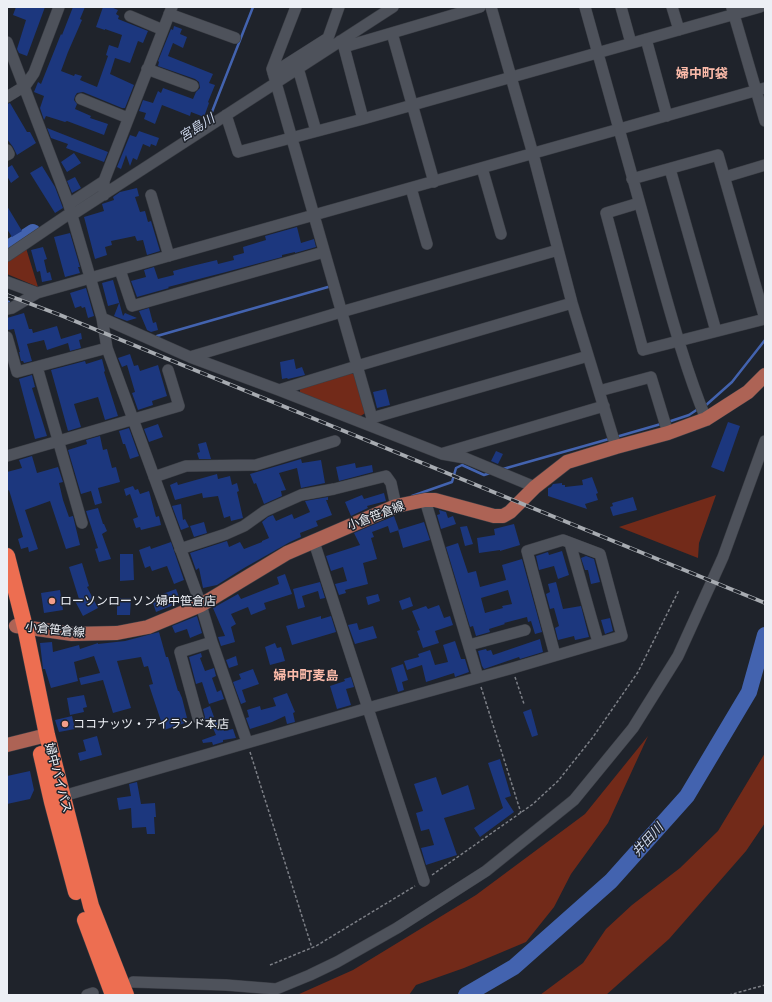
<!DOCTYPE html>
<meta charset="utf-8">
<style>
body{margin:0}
#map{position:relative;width:772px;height:1002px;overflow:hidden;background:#1f232b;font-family:Inter,sans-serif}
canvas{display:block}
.frame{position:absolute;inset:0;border:8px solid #eceff5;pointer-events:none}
</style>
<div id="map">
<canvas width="772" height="1002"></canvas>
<div class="frame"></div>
</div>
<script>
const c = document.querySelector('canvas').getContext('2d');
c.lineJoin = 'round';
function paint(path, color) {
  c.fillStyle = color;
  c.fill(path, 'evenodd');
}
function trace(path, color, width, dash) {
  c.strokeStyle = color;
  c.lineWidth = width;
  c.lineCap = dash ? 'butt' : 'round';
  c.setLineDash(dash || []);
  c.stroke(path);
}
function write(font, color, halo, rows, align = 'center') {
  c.font = font + ' Inter,"Noto Sans JP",sans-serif';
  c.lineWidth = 3;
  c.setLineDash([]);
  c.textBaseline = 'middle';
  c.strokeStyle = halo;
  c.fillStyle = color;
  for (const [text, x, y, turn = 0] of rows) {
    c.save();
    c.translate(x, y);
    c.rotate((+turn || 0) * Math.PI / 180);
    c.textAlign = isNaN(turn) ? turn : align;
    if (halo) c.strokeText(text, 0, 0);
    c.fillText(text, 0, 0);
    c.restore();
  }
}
paint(new Path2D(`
 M26,248L38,287L7,274V259Z
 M348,372L356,375L367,412L359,417L300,394V386Z
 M716,495L699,543L698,558L619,527Z
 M648,736L608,823L571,874L554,907L526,942L464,968L416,985L409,995H297L353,970L476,895L585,814Z
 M765,753V823L746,851L669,939L606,995H540L583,963L606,929L632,905L680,868L718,831Z`), '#722a19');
trace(new Path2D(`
 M208,122L253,7
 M7,301L9,302
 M157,336L328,287
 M705,406L732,382L765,340
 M668,422L689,415L698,409
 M616,437L661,424
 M503,469L609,439
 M412,496L452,482L456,468L462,465L484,475L490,473`), '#4363af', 2.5);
trace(new Path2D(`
 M7,249L33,232
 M466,995L514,967L611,881L687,796L749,692L765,635`), '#4363af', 16);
paint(new Path2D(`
 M16,7H45L27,56L19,53L17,49L26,20L13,15Z
 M73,7H85L80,19L82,20L68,52L61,71L74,76L75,74L82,76L80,80L97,87L108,56L106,55L109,45L118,48L122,35L105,29V30L96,27L103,7H111L118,10L116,14L119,16L118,19L148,31L143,43L138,41L130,63L115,58L110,74L134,85L125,108H122L83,92L77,93L75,96L74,100L77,104L75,109L91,116L90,118L108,124L104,135L67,121L65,122L46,116L44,120L40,108L44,96L34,92L38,82L41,84L61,34L62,35Z
 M174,26L182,29L180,34L187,37L183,48L173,43L168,56L213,74L209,83L215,85L208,102L209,103L204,117L191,112L190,116L162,105L155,124L144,119L146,113L139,111L143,100L153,103L158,91L161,93L163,88L193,99L196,92L200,88L199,82L195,79L158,66L159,62L158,61L171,29L173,30Z
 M10,103L27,132H30L36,143L17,155L13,147L7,139V104Z
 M47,128L108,152L104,162L66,148L68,144L51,138Z
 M139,131L159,138L156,146L151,144L150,147L143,144L137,160L133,158L130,166L126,155L121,169L117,167L130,135L136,137Z
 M74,153L81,163L67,172L61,162Z
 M12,165L19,177L11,183L7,176V168Z
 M42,166L55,187L63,208L55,213L30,173Z
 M75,177L81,188L72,193L67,181Z
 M137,188L139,196L135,197L140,212L145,211L148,222L151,221L160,251L147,255L143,240L137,241L135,236L111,241L112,245L105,247L107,255L95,259L84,217L104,211L102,204L114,200L113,197L120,192Z
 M7,206L22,231L12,237L7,229Z
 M297,227L301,243L314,239L316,247L295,253V252L282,255V257L226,272L168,287L169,288L137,297L131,281L146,277L144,270L154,267L158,279L174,275L173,271L192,266L217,260L218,264L234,260L233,256L244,253L243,247L266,240L265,236Z
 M70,233L80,267H78L80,273L65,277L54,237Z
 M43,247L47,259L44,260L47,273L50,272L52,280L42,282L40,271L37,272L31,250Z
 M113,280L123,316L125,313L137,318L127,321L114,316L119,303L108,306L102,283Z
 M86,288L94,316L88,318L85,307L82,308L81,306L75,308L70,293Z
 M149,308L153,323L156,322L158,330L151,332L147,330L139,311Z
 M24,313L29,329H32L33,333L57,326L61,339L81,333L82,339L79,340L81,348L70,351L68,343L47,350L44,340L27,344L32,361L24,363L23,361H21L19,352H20L14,329L8,330L7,318Z
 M130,354L134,366L138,365L140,371L158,365L167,396L152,401L153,405L138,410L132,393L135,392L127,365L122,367L118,358Z
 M102,359L105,371L104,372L118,416L105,420L98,397L74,404L81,427L68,431L51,370L85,361L86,364Z
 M294,359L296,369L302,367L305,375L288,379L287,378L282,379L280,362Z
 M32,375L35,387L32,388L47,436L35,439L19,379Z
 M386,389L390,405L377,408L373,392Z
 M728,422L740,426L724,472L711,467Z
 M158,424L163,437L149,442L144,429Z
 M129,428L139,456L130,459L125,444H123L119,431Z
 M100,436L103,450L107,449L112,468L116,467L120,482L98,488L102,503L95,505L91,491L81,494L68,450L87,444L86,440Z
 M206,442L211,459H199L197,453L200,452L198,444Z
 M496,451L503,454L498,464L491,461Z
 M32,456L37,473L58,467L63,482L59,483L63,500L69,517L73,516L80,545L66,549L50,501L25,510L38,549L29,552L28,547L21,549L18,539L23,537L9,490L7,491V472L22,468L19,460Z
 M301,459L302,463L321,460L325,483L301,488L297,468L279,473L286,490L281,491L282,496L264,504L256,483L254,484L250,474Z
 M355,463L356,468L372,465L373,472L339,481L336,467Z
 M217,474L218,479L230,476L232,485L237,483L239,491L237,492L243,518L231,521L230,516L224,518L218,496L203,498L202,493L175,500L170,485L177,482L178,485Z
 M592,477L598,493L596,494L598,500L585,504L587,509L548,496V488L551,487L553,484L562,483V485H565V487L583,485L582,480Z
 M133,486L135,490L138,489L140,494L149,491L156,517L159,516L161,525L141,530L140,527L136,528L133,519L138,517L130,494L126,496L124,489Z
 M384,493L386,501L367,506L368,508L351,516L345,502L362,495L364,499Z
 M328,497V500H326L332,515L316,521L318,526L300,533L301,537L290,542L244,568L217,585L203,588L199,568L196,570L190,553L227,541L229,547L240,542L244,549L262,542V541L269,538L262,522L268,517L273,515L276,521L292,514L294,519L310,512L305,501Z
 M633,497L637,510L613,516L610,507L613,506L612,503Z
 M181,504L183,520L185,519L189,527L181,530L172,506Z
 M98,508L103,524H104L107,531L102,534L111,559L99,562L95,549L98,548L86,511Z
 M439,510L446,512L448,518L453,516L456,524L441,529L437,515L440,514Z
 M394,516L399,530L390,533L388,526L372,532L374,537L371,538L377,559L363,563L368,584L345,590L346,593L339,595L335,584L347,581L343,567L331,571L326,556L360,545L354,533Z
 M204,522L207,533L194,537L190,526Z
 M424,522L430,540L403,548L398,530Z
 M514,524L520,545L500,551V550L479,553L477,538L495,535L494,529Z
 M467,526L473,544L465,546L460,527Z
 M171,542L184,580L174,584L167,566L152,571L150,566L145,568L139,550L150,546L151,549Z
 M458,543L468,573L476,571L480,587L506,580L502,565L522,559L542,632L535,634L531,621L528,622L527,617L504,623L505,624L489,629L490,632L476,636L473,626L470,627L446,547ZM508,590L512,604L502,606L503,608L485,613L481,598Z
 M562,551L569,575L558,579L554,566L539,570L536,556L548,552L549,555Z
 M120,554H133L134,580L120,581Z
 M586,556L594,559L600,582L591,584L588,570H585L581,558Z
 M82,563L89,586L87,587L98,608L83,616L75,601L79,599L69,567Z
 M285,574L292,594L264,603L266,609L251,615L248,607L231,614L236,624L231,627L235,642L221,646L218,637L225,636L213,608L238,594L241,599L279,584L277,577Z
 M320,582L325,598L320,599L318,591L302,596L305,607L298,609L293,589Z
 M556,582L563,609L581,606L589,637L575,640L574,636L558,640L555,628L559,626L554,608L550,609L546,594L550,592L548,584Z
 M176,589L181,602L156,612L153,603L162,599L160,595Z
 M60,590L63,610L44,613L41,593Z
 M378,594L380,601L368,605L366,597Z
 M410,597L413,606L402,610L399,601Z
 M120,598H131L130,615H117V606H120Z
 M439,605L444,618L450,616L453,625L435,631L439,643L423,648L417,631L420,630L412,611L426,606L428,609Z
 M197,616L202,633L190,638L187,629L175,633L172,626Z
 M321,616V619L331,616L336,632L292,645L286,626Z
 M610,618L613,631L605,634L601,620Z
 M357,623L359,630L373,626L377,638L355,644L348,625Z
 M159,632L166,657H168L178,691H179L182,698L187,718H184L185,723L164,730L149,685L153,684L148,666L144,667L141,657L117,661L131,708L113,713L103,680L81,685L79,678L100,673L94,656L74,662L78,681L51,688L45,669H43L40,643L52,642L53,652L79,645L80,649L98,643V644L125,641Z
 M540,639L543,652L520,659L519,657L484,669L482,666L478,651L486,649L487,651L491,650L493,655Z
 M455,641L461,659H465L469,672L455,677L454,673L426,682L422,665L407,670L404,661L419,657L418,654L430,650L435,665L448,662L443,645Z
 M275,643L277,648L281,647L285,661L270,665L265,647Z
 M201,653L202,657L200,658L205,671L214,668L216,676L212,678L217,692L221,690L224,699L209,704L202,682L196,684L189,657Z
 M236,656L238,665L229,668L226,660Z
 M403,664L408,680L402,682L404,690L398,692L391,668Z
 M253,669L259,684L242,690L246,702L241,704L233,682L241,679L239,674Z
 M351,677L354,687L346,689L351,705L337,709L330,686L345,681L344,679Z
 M287,693L295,712L293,713L295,722L287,724L285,716L272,722L250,729L246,718L249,717L247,710L260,706L261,710L276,706L273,698Z
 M84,695L87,707L83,708L84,712L70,715L67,698Z
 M210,706L214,717L204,721L205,717L203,709Z
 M531,709L538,735L532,737L523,712Z
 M72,716L75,729L59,732L55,720Z
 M220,718L224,731L233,729L236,738L223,740V742L213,745L212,742L203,743L202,740L216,735L210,721Z
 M97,736L102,755L80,761L78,753L86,751L83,740Z
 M500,759L511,796L505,798L514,812L480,837L474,828L503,808L488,763Z
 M30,771L34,790L30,799L7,804V776Z
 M436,777L442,795L468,785L475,809L444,818L457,855L426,865L421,848L434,845L429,829L421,831L416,813L423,811L414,784Z
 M137,782L141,804L155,803L156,817H154L155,834H147L146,827L132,828L131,808L119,810L117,798L131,796L129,784Z`), '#1c377e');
const minor = new Path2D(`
 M296,7L272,69L372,418
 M491,7L533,154L572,303L616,447
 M585,7C610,94 633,182 658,269C672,319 686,370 706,419
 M621,7L631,43
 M672,7L679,30
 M732,8L765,121
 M169,14L235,38
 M130,16L163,30
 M392,33L434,182
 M646,39L667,116
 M340,41L344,47L363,119
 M7,42L68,202L102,318L107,348L201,605L212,642L247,742
 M344,47L480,7
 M298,68L316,131
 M147,69L193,86
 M273,73L328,38L339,7
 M7,97L25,86L34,73L59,7
 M81,99L128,118
 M226,115L238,152L363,119L760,7
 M7,150L9,154L7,155
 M482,168L501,234
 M670,169L716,331
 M725,177L765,165
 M632,179L718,155L765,319
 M411,188L427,244
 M104,195V181L172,7
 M151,195L169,256
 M639,203L606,213L643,350L765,319
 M69,204L104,181
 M7,256L66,216L72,215L393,7
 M120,270L132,306L324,252
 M7,282L37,293
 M7,309L12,308L37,293L765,88
 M102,318L190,357L279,390L442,454L465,458L535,487
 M7,337L17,372L107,348
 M190,357L341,312L558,250
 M37,367L82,523
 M279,390L357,366L572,303
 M599,391L651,377L668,433
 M369,425L372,418L588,356
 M444,453L604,406
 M7,456L179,406L168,370
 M154,477L186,466L256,465L335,441
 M425,500L478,677
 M314,542L424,881
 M570,543L598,642
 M180,549L226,534L244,526L265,511L301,495L334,489L386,476L391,483L396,506
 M469,645L525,630
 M198,718L180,652L212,642
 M63,796L368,708L513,668L622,636L600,554L563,540L527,551L555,655
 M133,982L226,985L276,989L310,975L337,962L397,928L486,871L574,800L633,728L678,656L723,557L765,441
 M87,995L93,993`);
const major = new Path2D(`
 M16,626L72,634L117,633L148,627L201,605L287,553L396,506L425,500H435L494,516H503L510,512L535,487L567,462L616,447L668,433L706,419L748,392L765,375
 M7,745L47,735`);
const highway = new Path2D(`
 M7,556L25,627L47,735L91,906L126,995
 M41,754L52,802L76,892
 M85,920L113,995`);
trace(minor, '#3b3e45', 12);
trace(major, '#3b3e45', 15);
trace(highway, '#3b3e45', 17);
trace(new Path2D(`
 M515,677L524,704
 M481,687L521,813
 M250,752L312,948
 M432,875L533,804L558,781L593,737L638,672L679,590
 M270,965L316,946L415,886
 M729,995L765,985`), '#7c7f86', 1.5, [3, 2]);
trace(minor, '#4e525b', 11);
trace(major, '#ad6355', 14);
trace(highway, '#ed6e51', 16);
const rail = new Path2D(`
 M7,295L60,315L765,603`);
trace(rail, '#a7abb1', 4);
trace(rail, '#1f232b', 2.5, [8]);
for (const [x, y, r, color] of [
 [52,601,4,"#f49e89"],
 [65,724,4,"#f49e89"]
]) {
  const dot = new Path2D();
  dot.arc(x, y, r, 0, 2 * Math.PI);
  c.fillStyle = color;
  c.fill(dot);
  trace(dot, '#1f232b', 1.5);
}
write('12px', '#eceff5', '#1f232b', [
 ["小倉笹倉線",376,516,-21],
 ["小倉笹倉線",55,630,6],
 ["婦中バイパス",58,778,75]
]);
write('12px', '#eceff5', '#1f232b', [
 ["ローソンローソン婦中笹倉店",60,601],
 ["ココナッツ・アイランド本店",73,724]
], 'left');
write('bold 13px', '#fcbbaa', '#1f232b', [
 ["婦中町袋",702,74],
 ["婦中町麦島",306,676]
]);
write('italic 13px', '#cdd7ec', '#1f232b', [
 ["宮島川",197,128,-32],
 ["井田川",648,840,-48]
]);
</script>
